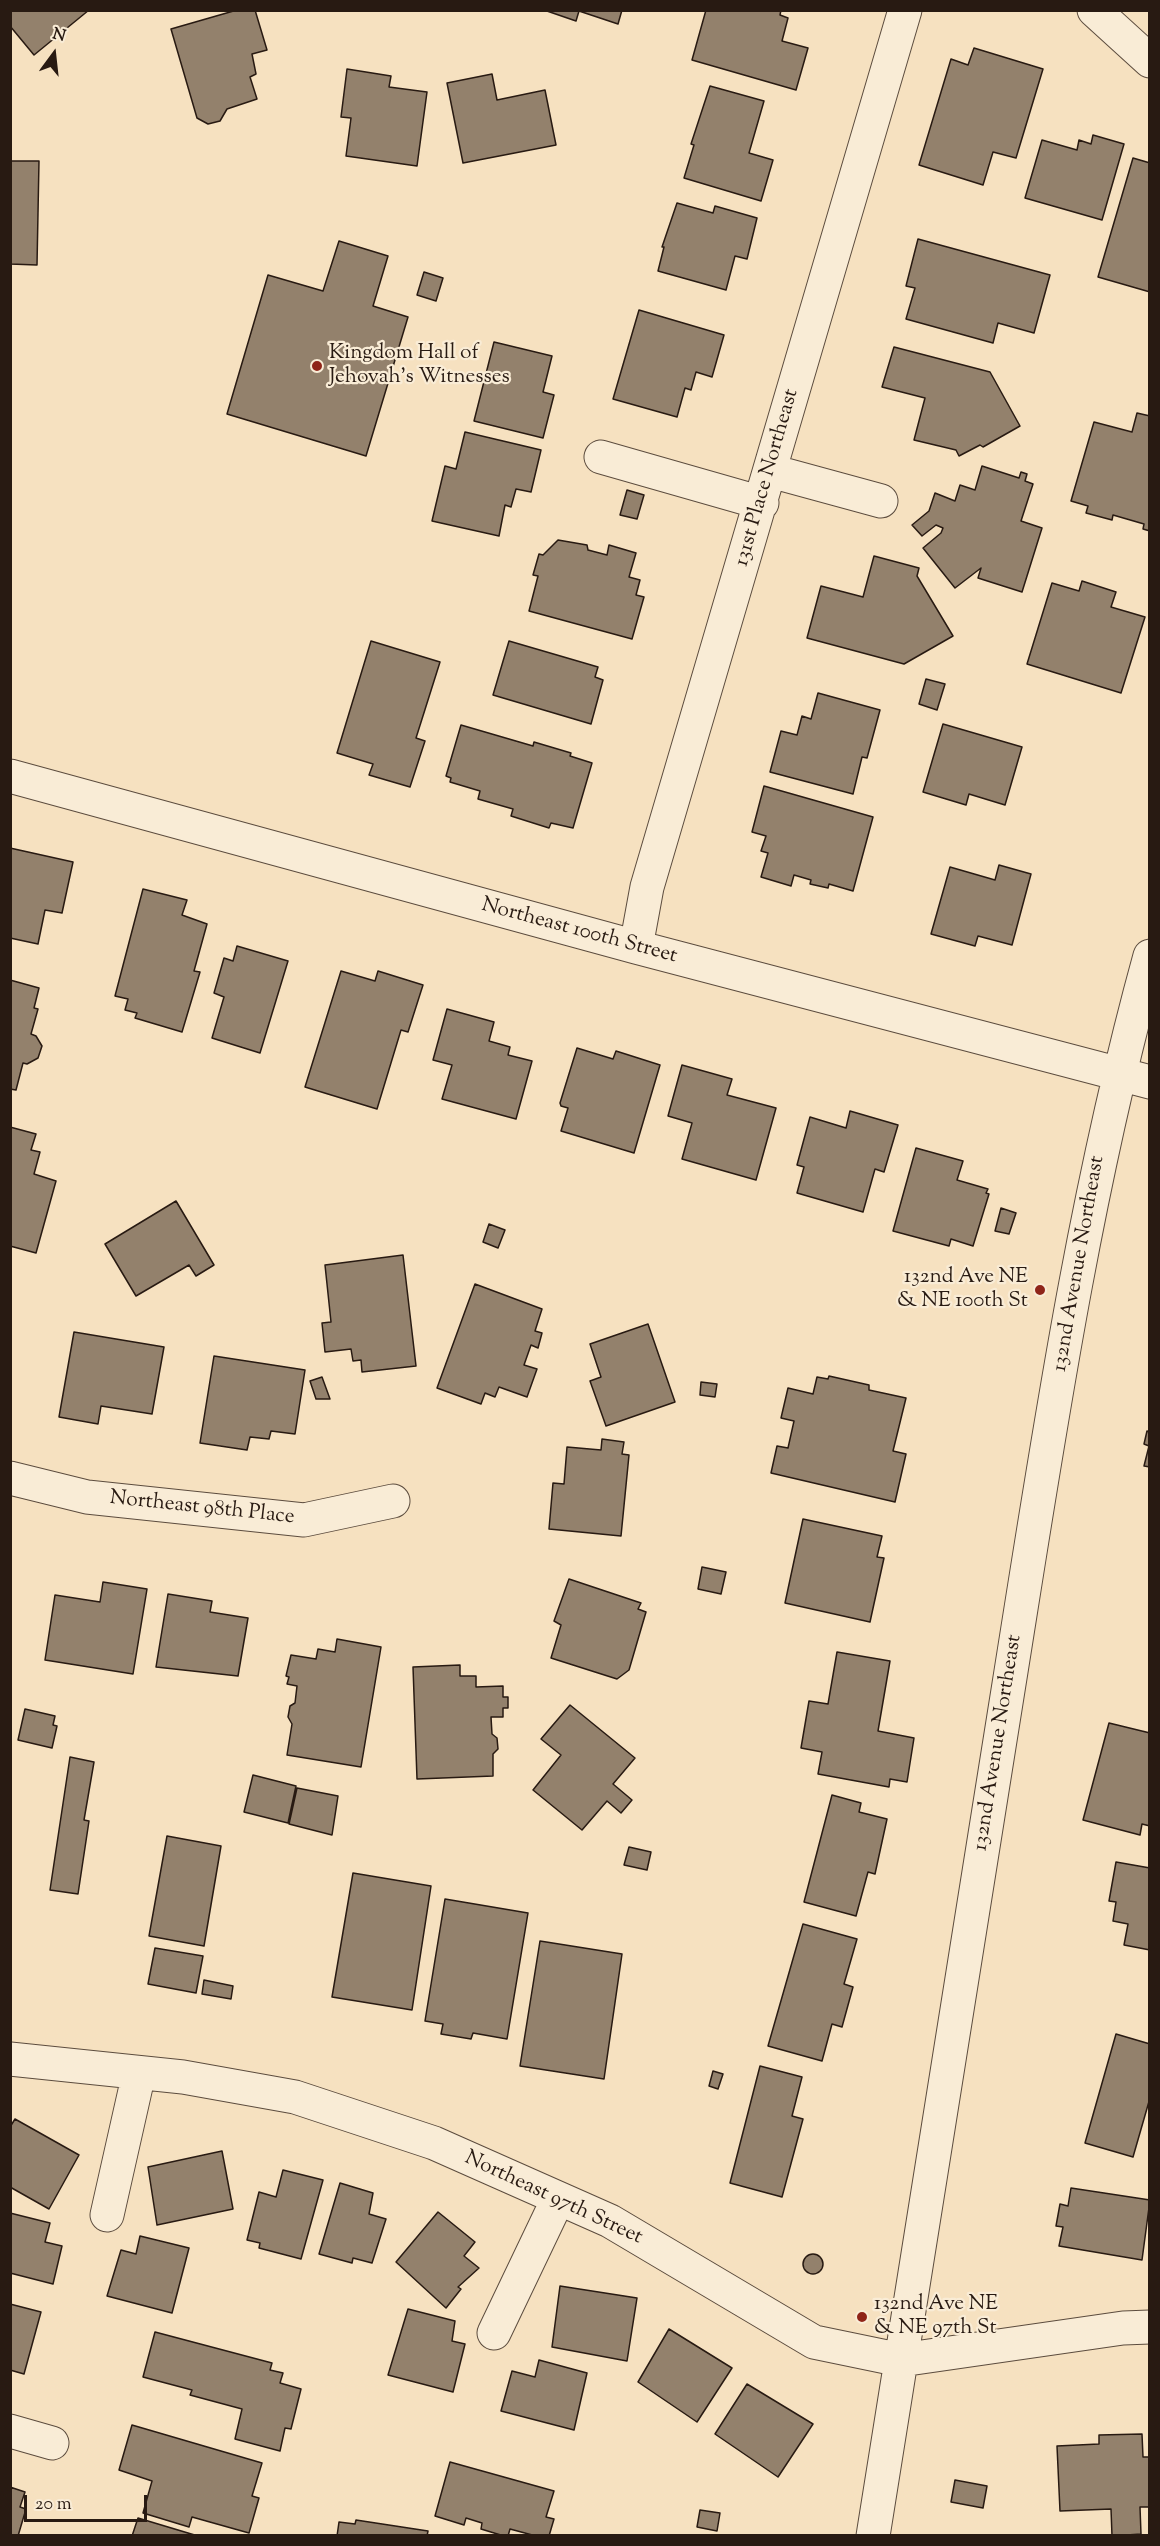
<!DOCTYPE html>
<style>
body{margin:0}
#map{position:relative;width:1160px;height:2546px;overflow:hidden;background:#f6e1c0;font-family:"Sorts Mill Goudy",serif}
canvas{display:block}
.frame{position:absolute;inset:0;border:12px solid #281a12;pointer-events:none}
.north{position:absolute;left:24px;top:24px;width:60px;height:60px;-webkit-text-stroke:4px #f9ecd6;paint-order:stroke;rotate:15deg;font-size:16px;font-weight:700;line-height:24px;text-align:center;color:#281a12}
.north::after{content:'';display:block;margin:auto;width:21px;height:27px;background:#281a12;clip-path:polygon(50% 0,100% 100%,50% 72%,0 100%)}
.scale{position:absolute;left:24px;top:2495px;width:123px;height:27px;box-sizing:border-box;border:3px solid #281a12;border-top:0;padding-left:8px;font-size:18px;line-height:21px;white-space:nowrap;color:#281a12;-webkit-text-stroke:4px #f9ecd6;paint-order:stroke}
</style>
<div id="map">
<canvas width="1160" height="2546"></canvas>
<div class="frame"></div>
<div class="north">N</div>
<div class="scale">20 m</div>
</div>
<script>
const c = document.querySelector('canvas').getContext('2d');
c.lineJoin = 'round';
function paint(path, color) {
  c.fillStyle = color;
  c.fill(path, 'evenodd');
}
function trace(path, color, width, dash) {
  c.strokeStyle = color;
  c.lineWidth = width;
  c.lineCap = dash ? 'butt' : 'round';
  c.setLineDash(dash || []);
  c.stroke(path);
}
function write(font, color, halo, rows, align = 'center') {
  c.font = font + ' "Sorts Mill Goudy",serif';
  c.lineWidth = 4.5;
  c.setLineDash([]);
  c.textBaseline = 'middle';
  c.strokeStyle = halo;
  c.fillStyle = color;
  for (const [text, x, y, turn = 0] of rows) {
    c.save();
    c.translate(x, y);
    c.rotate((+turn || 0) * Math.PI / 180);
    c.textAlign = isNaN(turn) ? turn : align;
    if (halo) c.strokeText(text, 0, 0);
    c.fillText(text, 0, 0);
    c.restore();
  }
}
const building = new Path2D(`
 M10,10H89L34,55L10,26Z
 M237,10H255L267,50L252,54L256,74L250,77L257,99L227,109L220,121L208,124L197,118L171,29Z
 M544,10H622L618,24L579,11L576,21Z
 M706,10H781L780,15L788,18L782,41L808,48L796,90L692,60Z
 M974,48L1043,69L1016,158L993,152L983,185L919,165L951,59L968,65Z
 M347,69L391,76L389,87L427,92L417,166L346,156L351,118L341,117Z
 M492,74L497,100L545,90L556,145L463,163L447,83Z
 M710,86L764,101L749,153L773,160L761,201L684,178L694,145L691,144Z
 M1093,135L1124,144L1102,220L1025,198L1042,140L1077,150L1079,140L1091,144Z
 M1133,158L1150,163V292L1098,277Z
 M10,161H39L37,265L10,264Z
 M677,203L713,213L715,206L757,218L747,259L735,256L726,290L658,271L664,247H662Z
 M918,239L1050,275L1034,333L998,323L993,343L906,319L915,288L906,286Z
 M339,241L388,256L373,306L408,317L366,456L227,414L268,275L323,291Z
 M424,272L443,278L436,301L417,295Z
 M639,310L724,335L712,377L696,372L691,390L685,388L677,417L613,399Z
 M494,342L552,356L543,392L554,395L543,438L474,421Z
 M894,347L990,372L1020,426L983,447L980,445L959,456L956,450L914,440L925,398L882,387Z
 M1137,413L1150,416V531L1143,529L1144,524L1113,515L1112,520L1086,513L1088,506L1071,501L1094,422L1132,432Z
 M465,432L541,450L531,492L516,489L511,507L505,505L499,536L432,521L445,466L456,469Z
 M982,466L1019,478L1021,472L1027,474L1025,481L1033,484L1021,521L1042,528L1022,592L978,578L981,568L955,588L923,548L941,533L943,528L936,525L922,536L912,525L929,511L935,493L955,501L960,485L975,490Z
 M627,490L644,495L637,519L620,515Z
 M558,540L587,545L588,550L607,555L609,545L636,553L629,577L640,580L636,595L644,597L632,639L529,611L538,576L533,575L539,554L543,555Z
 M874,556L919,568L917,576L953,636L904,664L807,638L821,586L863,597Z
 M1082,581L1116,592L1111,607L1145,617L1121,693L1027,664L1052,583L1079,591Z
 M371,641L440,662L416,738L425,741L410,787L369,775L373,764L337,753Z
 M509,641L598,667L595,677L603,680L591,724L493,695Z
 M926,679L945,684L937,710L919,704Z
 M818,693L880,710L867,758L862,757L853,794L770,772L781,731L797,735L802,716L811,719Z
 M943,724L1022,747L1005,805L969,794L966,805L923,792Z
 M461,725L533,746L534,742L571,753L570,756L592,763L573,828L551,823L549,828L511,816L513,809L478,799L480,791L450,782L451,778L446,776Z
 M764,786L873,817L853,891L829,884L828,888L810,884L811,880L794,875L791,886L761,877L768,853L761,851L766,836L752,832Z
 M10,848L73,862L62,913L45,910L38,944L10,938Z
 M999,865L1031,874L1012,945L978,936L975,946L931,934L950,867L995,880Z
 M143,889L187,900L182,915L207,924L194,971L200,972L182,1032L135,1018L137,1013L125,1010L128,999L115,996Z
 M237,946L288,961L260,1053L212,1038L224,997L214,993L224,958L233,961Z
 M341,971L375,981L378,971L423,985L408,1032L401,1030L377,1109L305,1087Z
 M10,980L39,988L34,1008L38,1009L31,1034L36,1036L42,1046L38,1058L27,1064L23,1063L16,1090L10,1089Z
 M447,1009L494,1022L489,1041L510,1047L508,1055L532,1061L516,1119L442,1099L452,1065L433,1060Z
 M577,1048L613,1059L616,1051L660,1065L634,1153L561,1131L568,1108L561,1106L560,1103Z
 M682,1065L732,1079L727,1095L776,1108L756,1180L682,1159L692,1123L668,1116Z
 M850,1111L898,1125L884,1172L875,1169L863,1212L797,1193L804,1167L797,1165L810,1117L846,1128Z
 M10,1127L36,1134L31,1150L40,1152L34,1174L56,1181L36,1253L10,1246Z
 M916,1148L963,1161L957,1180L988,1189L986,1193L989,1194L973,1246L951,1239L949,1246L893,1231Z
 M176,1201L214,1265L196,1276L189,1265L136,1296L105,1244Z
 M1001,1208L1016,1213L1009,1234L995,1231Z
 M489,1224L505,1230L498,1248L483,1242Z
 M403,1255L416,1366L362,1372L361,1360L353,1361L351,1349L325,1352L322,1323L331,1322L325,1265Z
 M475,1284L542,1309L535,1331L542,1333L538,1348L531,1345L524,1365L537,1369L527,1397L499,1387L495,1397L485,1393L481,1404L437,1388Z
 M648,1324L675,1402L606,1426L590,1381L601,1377L590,1344Z
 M74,1332L164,1347L152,1414L101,1406L98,1424L59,1417Z
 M214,1356L305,1370L295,1434L271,1431L269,1439L250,1437L247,1450L200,1443Z
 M829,1376L869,1385V1390L906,1398L893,1451L906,1454L895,1502L771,1473L777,1446L788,1448L794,1421L781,1418L788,1388L813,1394L817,1377L828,1379Z
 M322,1377L330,1399H316L310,1381Z
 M701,1382L717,1384L715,1397L700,1395Z
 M1147,1431L1150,1432V1467L1144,1466L1149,1446L1144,1444Z
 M602,1439L624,1442L622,1454L629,1455L621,1536L549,1529L553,1483L564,1484L567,1447L601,1450Z
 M803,1519L882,1536L877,1557L884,1558L870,1622L785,1603Z
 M702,1567L726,1572L721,1594L698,1589Z
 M569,1579L641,1603L638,1609L646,1612L629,1670L617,1679L551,1658L561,1625L554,1621Z
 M103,1582L147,1589L133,1674L45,1660L55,1595L100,1602Z
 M168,1594L212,1601L210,1612L248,1618L238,1676L156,1667Z
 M337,1639L381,1647L361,1767L287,1755L292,1724L288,1717L290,1706L295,1703L297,1686L287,1684L289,1677L286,1676L291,1655L316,1659L318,1649L335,1652Z
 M837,1652L890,1661L878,1731L914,1738L907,1782L890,1779L889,1787L818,1774L822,1752L801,1748L809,1701L828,1704Z
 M460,1665V1676H476V1687L503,1686V1697H508V1708H503V1717H491L492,1734L497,1738L498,1749L493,1754V1776L417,1779L413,1667Z
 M570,1705L635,1758L613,1784L632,1800L621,1813L607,1801L582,1830L533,1790L561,1755L541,1739Z
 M25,1709L55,1716L53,1725L57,1726L52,1748L18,1740Z
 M1109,1723L1150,1733V1826L1142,1824L1140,1835L1083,1820Z
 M70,1757L94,1762L84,1820L89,1821L78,1894L50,1890Z
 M253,1775L296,1786L288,1823L244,1812Z
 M297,1788L338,1796L332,1835L289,1824Z
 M832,1795L861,1803L859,1812L887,1819L875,1874L868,1872L856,1916L804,1902Z
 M167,1836L221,1846L204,1946L149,1936Z
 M629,1847L651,1852L647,1870L624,1865Z
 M1116,1862L1150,1868V1950L1124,1945L1128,1924L1113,1921L1116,1902L1109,1901Z
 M353,1873L431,1886L412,2010L332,1997Z
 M445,1899L528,1913L507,2039L473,2033L471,2039L441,2034L443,2024L425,2021Z
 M803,1924L857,1939L844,1984L853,1987L842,2027L832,2024L822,2061L768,2046Z
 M540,1941L622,1954L604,2079L520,2066Z
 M155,1948L203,1956L196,1993L148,1984Z
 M204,1980L233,1986L231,1999L202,1994Z
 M1116,2034L1150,2044V2098L1133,2157L1085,2143Z
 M760,2066L802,2077L792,2116L803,2119L782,2197L730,2183Z
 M713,2071L723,2074L718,2089L709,2086Z
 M15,2119L79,2155L49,2209L10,2187V2127Z
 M222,2151L233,2209L157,2225L148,2167Z
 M283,2170L323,2180L301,2259L259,2248L260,2243L247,2240L259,2192L276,2197Z
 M340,2183L373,2193L369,2214L386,2219L372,2263L353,2258L352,2263L319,2254Z
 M1071,2188L1150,2200L1142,2260L1059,2246L1063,2227L1056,2226L1060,2204L1068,2206Z
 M438,2212L475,2242L464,2256L479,2268L458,2287L461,2289L446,2308L396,2262Z
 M10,2213L50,2223L45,2242L62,2246L53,2284L10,2273Z
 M140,2236L189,2248L172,2313L107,2296L121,2250L136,2254Z
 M803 2264a10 10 0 1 1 20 0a10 10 0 1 1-20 0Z
 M560,2286L637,2298L627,2361L552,2347Z
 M10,2304L41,2312L24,2374L10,2370Z
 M408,2309L455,2321L452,2341L465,2344L453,2392L388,2375Z
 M669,2329L732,2368L697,2422L638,2382Z
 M155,2332L272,2363L270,2370L283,2373L280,2383L301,2389L291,2429L285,2428L280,2451L235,2439L242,2409L190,2395L192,2390L143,2377Z
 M539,2360L587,2373L574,2430L501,2411L512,2371L535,2377Z
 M747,2384L813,2424L778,2477L715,2434Z
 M132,2425L262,2463L252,2496L259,2498L249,2533L192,2517L189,2527L143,2513L152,2481L119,2470Z
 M1142,2434L1143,2457H1150V2507H1140L1141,2534L1112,2536L1111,2509L1060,2511L1057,2446L1099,2444V2435Z
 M450,2462L554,2491L546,2517L554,2519L549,2536H536L510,2529L508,2536H504L481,2529L482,2523L466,2518L464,2525L435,2516Z
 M955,2480L987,2486L983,2508L951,2502Z
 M10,2487L25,2492L20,2507L26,2509L18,2536H10Z
 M700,2510L720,2513L717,2531L697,2527Z
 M138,2518L198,2536H132Z
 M356,2520L428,2531L427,2536H337L339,2522L355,2524Z`);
paint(building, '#93816c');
trace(building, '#281a12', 1.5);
const minor = new Path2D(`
 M1094,10L1150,61
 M601,457L762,503
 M771,471L881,501
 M10,776L636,947L1150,1082
 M636,947L647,887L905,10
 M10,1478L87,1497L304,1520L393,1501
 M10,2059L183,2077L295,2097L434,2143L610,2221L814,2342L901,2360L1123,2328L1150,2327
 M107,2215L139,2073
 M494,2333L558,2199
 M10,2431L52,2443
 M873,2536C919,2252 964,1968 1009,1684C1048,1440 1084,1195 1150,956`);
trace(minor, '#5c4c3e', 35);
trace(minor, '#f9ecd6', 33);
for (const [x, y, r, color] of [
 [317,366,6,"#8f2418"],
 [1040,1290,6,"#8f2418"],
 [862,2317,6,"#8f2418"]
]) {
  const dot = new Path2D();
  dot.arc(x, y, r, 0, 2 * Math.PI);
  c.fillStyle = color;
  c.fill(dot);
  trace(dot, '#f9ecd6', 2);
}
write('21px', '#281a12', '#f9ecd6', [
 ["Kingdom Hall of",329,354],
 ["Jehovah's Witnesses",329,378],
 ["132nd Ave NE",1028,1278,"right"],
 ["& NE 100th St",1028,1302,"right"],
 ["132nd Ave NE",874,2305],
 ["& NE 97th St",874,2329]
], 'left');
write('21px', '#281a12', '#f9ecd6', [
 ["131st Place Northeast",768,478,-74],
 ["Northeast 100th Street",579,932,15],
 ["132nd Avenue Northeast",1080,1264,-80],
 ["Northeast 98th Place",202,1509,6],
 ["132nd Avenue Northeast",999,1743,-81],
 ["Northeast 97th Street",553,2199,25]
]);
</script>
